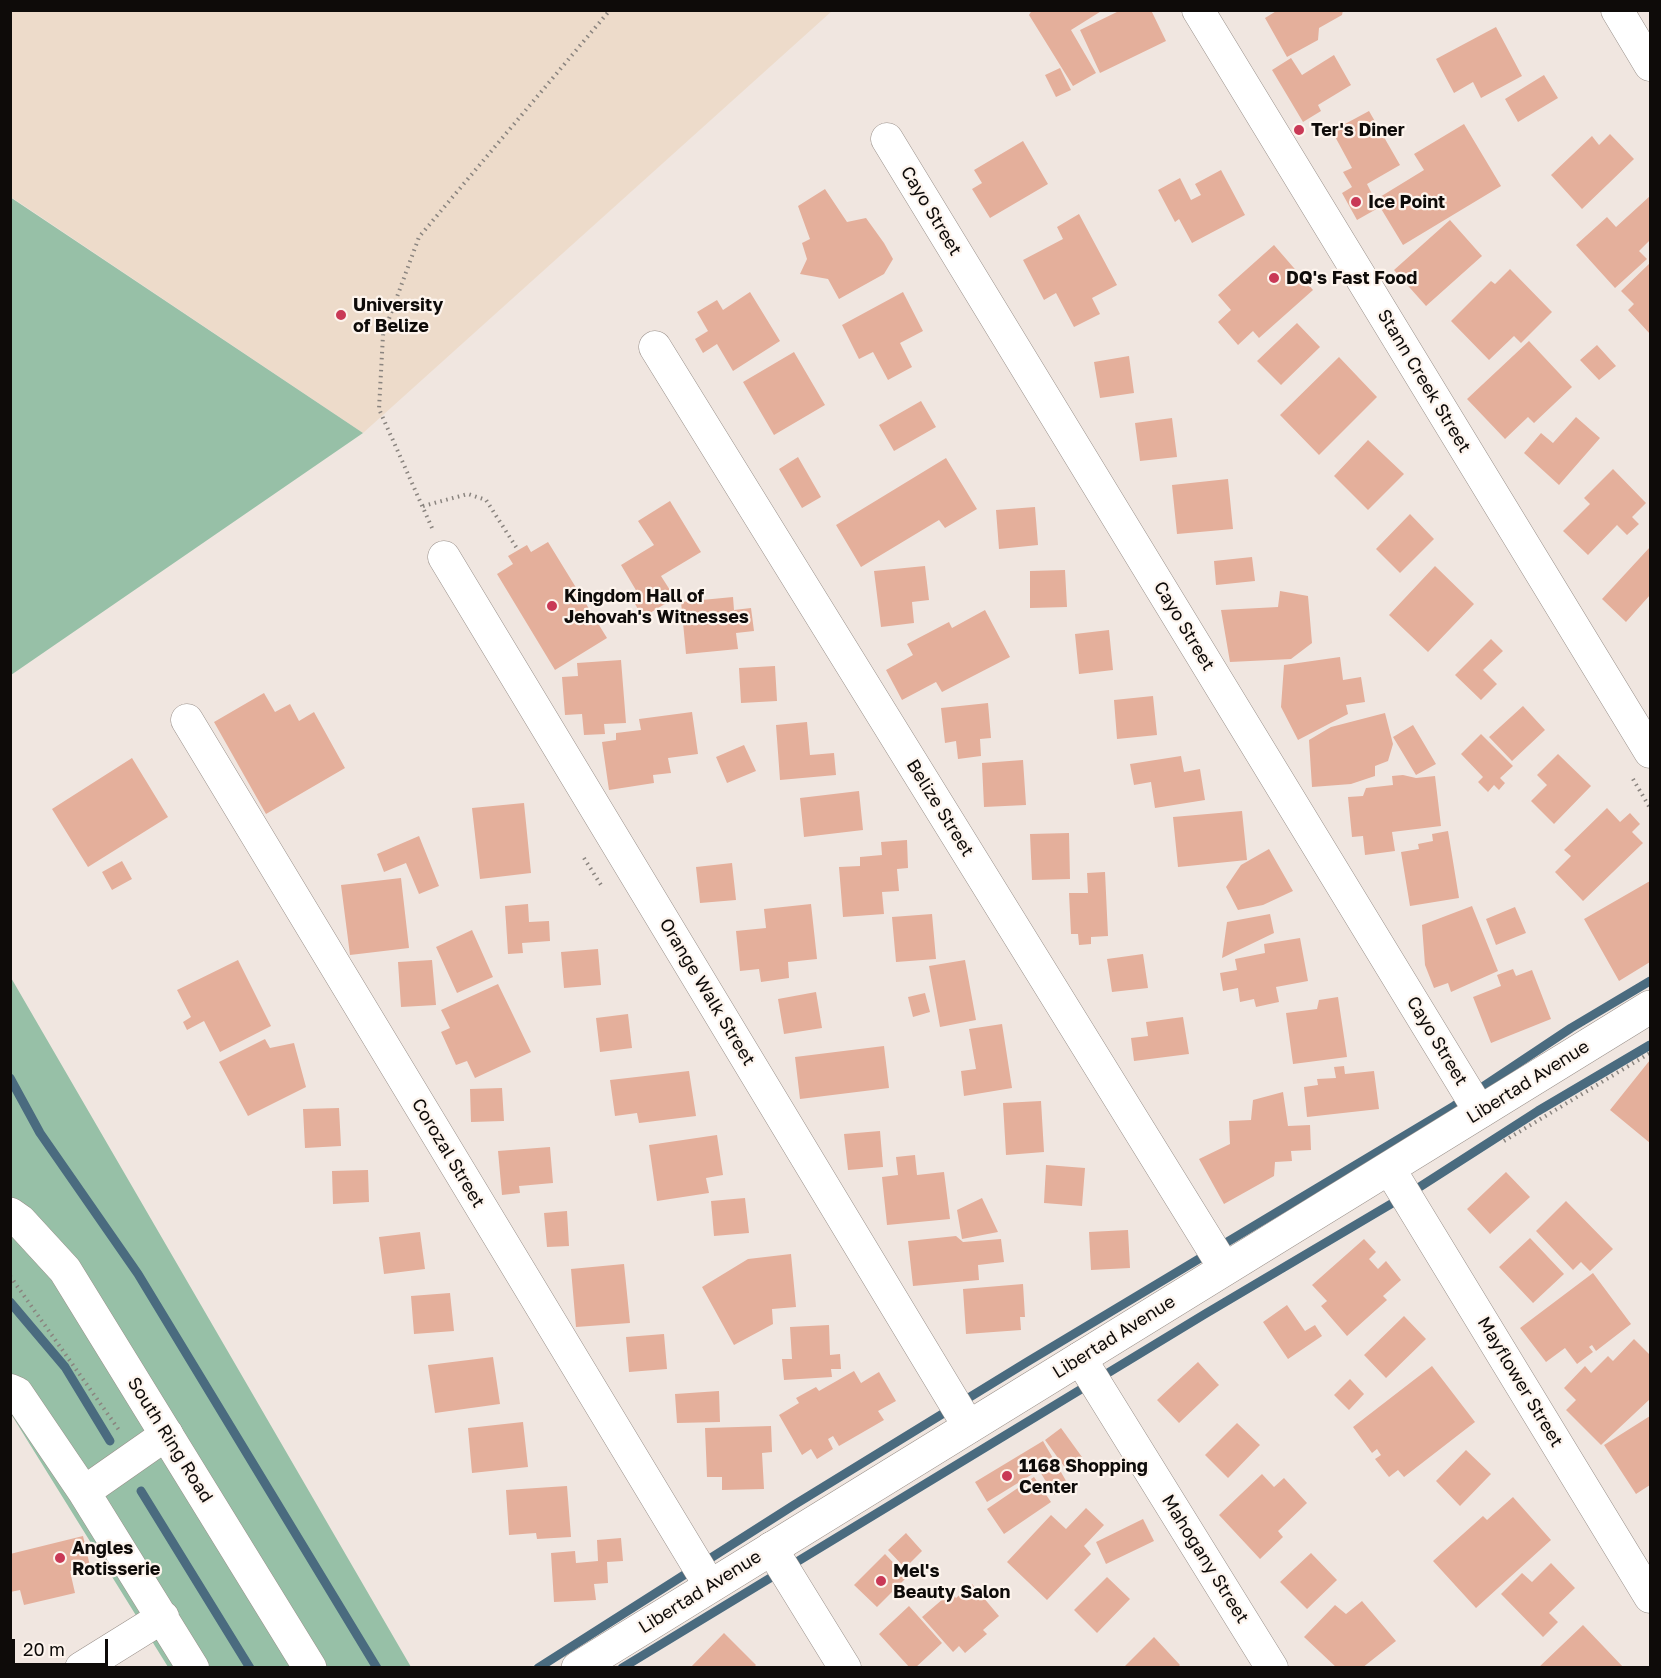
<!DOCTYPE html>
<style>
body{margin:0}
#map{position:relative;width:1661px;height:1678px;overflow:hidden;background:#f0e6e0;font-family:"Golos Text",sans-serif}
canvas{display:block}
.frame{position:absolute;inset:0;border:12px solid #0e0b09;pointer-events:none}
.scale{position:absolute;left:12px;top:1639px;width:96px;height:27px;box-sizing:border-box;border:3px solid #0e0b09;border-top:0;padding-left:8px;font-size:18px;line-height:21px;white-space:nowrap;color:#0e0b09;-webkit-text-stroke:4px #fdf4ed;paint-order:stroke}
</style>
<div id="map">
<canvas width="1661" height="1678"></canvas>
<div class="frame"></div>
<div class="scale">20 m</div>
</div>
<script>
const c = document.querySelector('canvas').getContext('2d');
c.lineJoin = 'round';
function paint(path, color) {
  c.fillStyle = color;
  c.fill(path, 'evenodd');
}
function trace(path, color, width, dash) {
  c.strokeStyle = color;
  c.lineWidth = width;
  c.lineCap = dash ? 'butt' : 'round';
  c.setLineDash(dash || []);
  c.stroke(path);
}
function write(font, color, halo, rows, align = 'center') {
  c.font = font + ' "Golos Text",sans-serif';
  c.lineWidth = 4.5;
  c.setLineDash([]);
  c.textBaseline = 'middle';
  c.strokeStyle = halo;
  c.fillStyle = color;
  for (const [text, x, y, turn = 0] of rows) {
    c.save();
    c.translate(x, y);
    c.rotate((+turn || 0) * Math.PI / 180);
    c.textAlign = isNaN(turn) ? turn : align;
    if (halo) c.strokeText(text, 0, 0);
    c.fillText(text, 0, 0);
    c.restore();
  }
}
paint(new Path2D(`
 M10,11L11,10L832,11L363,433L11,197Z`), '#eddbca');
paint(new Path2D(`
 M10,197L363,433L11,675H10Z
 M10,976L411,1667H168L11,1414Z`), '#97c0a7');
trace(new Path2D(`
 M10,1078L40,1133L138,1274L377,1668
 M10,1302L65,1367L110,1441
 M141,1491L250,1668
 M538,1668L794,1505L1027,1362L1454,1106L1571,1028L1650,981
 M622,1668L1205,1314L1418,1188L1538,1111L1650,1045`), '#4a6b7f', 9);
paint(new Path2D(`
 M1032,10H1103L1071,30L1096,73L1073,86L1029,15Z
 M1121,10H1151L1166,41L1100,73L1080,30Z
 M1278,10H1343L1342,15L1319,28L1318,40L1287,57L1265,18Z
 M1496,27L1522,76L1481,98L1473,82L1454,93L1436,59Z
 M1334,55L1351,85L1318,105L1321,111L1303,122L1272,70L1291,58L1302,75Z
 M1060,68L1071,90L1056,97L1045,75Z
 M1544,75L1558,98L1518,122L1505,99Z
 M1369,111L1400,165L1367,184L1375,200L1424,170L1414,154L1464,124L1501,186L1403,245L1380,207L1357,220L1342,193L1352,187L1343,172L1352,168L1332,131Z
 M1610,134L1634,159L1582,209L1551,175L1592,136L1599,145Z
 M1023,141L1048,184L990,218L972,189L982,183L974,170Z
 M1221,170L1245,215L1192,243L1179,219L1175,222L1158,190L1180,178L1191,200L1201,195L1195,184Z
 M825,189L847,222L866,218L884,243L893,259L884,274L839,299L828,279L800,274L807,259L802,243L810,239L798,206Z
 M1650,196V240L1639,251L1647,259L1615,288L1576,245L1607,217L1616,227Z
 M1079,214L1117,285L1092,298L1100,314L1074,327L1056,293L1044,300L1023,260L1063,239L1057,227Z
 M1450,220L1482,256L1426,306L1394,270Z
 M1274,245L1313,290L1259,338L1253,331L1238,345L1218,322L1231,310L1218,295Z
 M1650,263V334L1628,310L1634,304L1621,291Z
 M1510,269L1552,312L1521,343L1514,336L1489,360L1451,321L1491,281L1495,284Z
 M750,292L780,341L733,371L717,344L703,353L695,339L708,331L697,312L717,300L723,310Z
 M903,292L923,331L900,343L912,367L888,380L873,352L859,359L842,325Z
 M1297,323L1320,347L1281,385L1257,361Z
 M1529,341L1572,387L1534,423L1528,417L1505,439L1467,399Z
 M1597,345L1616,366L1599,380L1580,360Z
 M794,352L825,405L774,435L743,382Z
 M1129,356L1134,393L1100,398L1094,362Z
 M1339,357L1377,397L1319,455L1280,415Z
 M921,401L936,427L894,451L879,425Z
 M1576,417L1600,438L1559,485L1524,453L1541,433L1553,443Z
 M1172,418L1177,457L1140,461L1135,423Z
 M1368,440L1404,474L1368,510L1334,476Z
 M798,457L821,497L802,508L779,469Z
 M946,458L977,509L945,528L939,520L861,567L836,525Z
 M1613,469L1646,503L1632,517L1639,524L1627,535L1617,525L1588,555L1563,531L1590,504L1584,498Z
 M1228,479L1233,529L1177,534L1172,485Z
 M670,501L701,552L661,576L675,598L643,617L630,596L637,592L621,565L654,545L638,521Z
 M1035,507L1038,545L999,549L996,510Z
 M1410,514L1434,539L1400,573L1376,549Z
 M548,542L607,638L555,670L497,574L513,564L508,556L527,545L531,552Z
 M1650,547V595L1626,622L1602,599Z
 M1252,557L1255,581L1216,585L1214,561Z
 M925,566L929,600L912,602L914,623L881,627L874,571Z
 M1435,566L1474,604L1428,652L1389,615Z
 M1065,570L1067,607L1030,608V571Z
 M1280,591L1308,596L1312,643L1291,659L1230,662L1221,610L1278,607Z
 M733,597L734,610L751,608L754,631L736,633L738,649L686,654L681,602Z
 M985,610L1010,657L942,692L936,682L902,700L886,670L913,655L907,644L949,622L952,628Z
 M1109,630L1113,670L1079,674L1075,634Z
 M1491,639L1503,651L1483,670L1497,684L1481,700L1455,675Z
 M1340,657L1343,680L1361,677L1365,702L1346,705L1348,714L1298,740L1281,707L1284,665Z
 M621,660L626,723L604,724L605,734L584,735L582,714L565,715L562,677L578,676L577,663Z
 M775,666L777,701L741,703L739,668Z
 M264,693L275,712L290,704L299,721L314,712L345,768L266,814L214,722Z
 M1153,696L1157,735L1117,739L1114,700Z
 M988,703L991,738L980,739L981,756L958,759L956,741L945,743L941,708Z
 M1523,706L1545,730L1512,761L1489,737Z
 M692,712L698,754L668,758L671,773L653,775L654,783L609,790L602,742L616,740V733L641,730L639,719Z
 M1385,713L1393,744L1388,761L1375,766V776L1351,784L1312,787L1309,740L1331,727Z
 M807,722L810,755L834,753L836,775L780,780L776,725Z
 M1413,725L1436,764L1416,775L1393,737Z
 M1481,734L1513,766L1500,778L1505,783L1499,790L1494,785L1488,792L1478,782L1483,777L1461,754Z
 M744,745L756,771L727,783L716,757Z
 M1558,754L1591,786L1554,824L1531,801L1547,785L1537,775Z
 M1181,756L1184,772L1200,769L1205,800L1155,808L1151,782L1134,785L1130,764Z
 M132,758L168,817L88,867L52,809Z
 M1023,760L1026,805L984,807L982,763Z
 M1403,775L1416,778L1435,776L1441,826L1392,832L1395,851L1365,855L1363,836L1352,837L1348,797L1363,796L1366,788L1393,785L1392,776Z
 M859,791L863,830L804,837L800,798Z
 M524,803L531,873L480,879L472,808Z
 M1607,808L1620,822L1630,813L1640,824L1632,832L1643,843L1583,901L1555,872L1571,856L1564,850Z
 M1242,811L1247,860L1178,867L1173,817Z
 M1448,831L1459,898L1410,906L1401,852L1419,849L1418,844L1433,841L1432,834Z
 M1069,833L1070,879L1032,880L1030,834Z
 M419,836L439,886L419,894L406,863L384,872L377,854Z
 M907,840L908,868L897,869L899,891L882,892L884,914L843,917L839,867L860,866V857L882,855L881,842Z
 M1269,849L1293,891L1263,905L1238,910L1226,887L1241,865Z
 M122,861L132,879L112,890L102,872Z
 M732,863L736,900L700,903L696,867Z
 M1105,872L1108,936L1091,937V944L1079,945L1078,934H1071L1069,893H1088L1087,873Z
 M401,878L409,948L350,955L341,885Z
 M1650,881V962L1619,981L1584,919Z
 M528,904L529,922L549,921L550,941L522,943L523,953L508,954L505,906Z
 M811,904L817,959L788,962L789,978L761,982L759,969L740,971L736,931L766,928L764,909Z
 M1472,906L1498,971L1451,992L1448,983L1434,988L1425,965L1422,925Z
 M1515,907L1526,933L1496,945L1486,919Z
 M932,914L936,959L896,962L892,917Z
 M1270,914L1274,933L1222,958L1227,922Z
 M472,930L493,977L457,993L436,947Z
 M1300,938L1308,981L1276,987L1279,1002L1256,1007L1254,999L1240,1002L1238,988L1223,991L1220,973L1237,970L1235,959L1265,953L1264,944Z
 M598,949L601,985L564,988L561,952Z
 M1143,954L1148,988L1112,992L1107,959Z
 M238,960L271,1026L220,1052L204,1021L187,1030L183,1022L191,1017L177,990Z
 M432,960L436,1005L401,1007L398,962Z
 M965,960L976,1020L940,1027L929,966Z
 M1513,969L1516,976L1532,970L1551,1019L1491,1043L1473,997L1501,986L1497,975Z
 M498,984L531,1052L475,1078L467,1061L456,1065L441,1032L450,1028L441,1010Z
 M816,992L822,1028L784,1034L778,999Z
 M925,993L930,1012L913,1017L908,997Z
 M1338,997L1347,1057L1293,1064L1286,1013L1317,1009L1319,1000Z
 M628,1014L632,1048L600,1052L596,1018Z
 M1183,1017L1189,1054L1134,1061L1131,1038L1148,1036L1146,1022Z
 M1002,1024L1012,1088L964,1096L961,1071L976,1069L969,1029Z
 M265,1039L270,1048L294,1043L306,1087L248,1116L219,1062Z
 M884,1046L889,1088L800,1099L795,1057Z
 M1650,1060V1143L1610,1110Z
 M1344,1066L1345,1074L1374,1071L1379,1109L1307,1117L1304,1087L1318,1085L1317,1079L1336,1078L1334,1067Z
 M689,1071L696,1116L639,1123L637,1113L615,1116L610,1080Z
 M502,1088L504,1121L471,1122L470,1089Z
 M1283,1092L1288,1126L1310,1125L1311,1150L1291,1151L1292,1161L1275,1162L1274,1176L1224,1204L1199,1159L1230,1144L1229,1121L1251,1120L1253,1100Z
 M1041,1101L1044,1152L1006,1155L1003,1103Z
 M339,1108L341,1146L305,1148L303,1109Z
 M880,1131L883,1167L848,1170L844,1134Z
 M717,1135L723,1175L706,1178L709,1193L657,1201L649,1145Z
 M550,1147L553,1183L519,1186L520,1193L502,1195L498,1151Z
 M915,1155L917,1175L944,1172L950,1219L887,1225L882,1177L898,1175L896,1157Z
 M1046,1165L1085,1168L1082,1206L1044,1203Z
 M368,1170L369,1202L333,1204L332,1171Z
 M1506,1172L1530,1197L1490,1234L1467,1209Z
 M745,1198L749,1233L714,1236L711,1201Z
 M982,1198L998,1232L962,1239L957,1210Z
 M1566,1201L1613,1249L1590,1271L1581,1262L1573,1270L1536,1231Z
 M567,1211L569,1246L547,1247L544,1213Z
 M1128,1230L1130,1268L1091,1270L1089,1232Z
 M420,1232L425,1269L384,1274L379,1237Z
 M956,1236L963,1242L1001,1239L1004,1262L978,1265L979,1280L913,1286L908,1241Z
 M1530,1238L1564,1274L1533,1303L1499,1267Z
 M1364,1239L1376,1252L1369,1259L1378,1269L1386,1261L1401,1280L1383,1296L1387,1300L1347,1336L1321,1306L1327,1301L1312,1285Z
 M791,1254L796,1307L772,1309L773,1324L734,1345L702,1287L748,1259Z
 M624,1264L630,1323L576,1327L571,1269Z
 M1593,1273L1631,1324L1596,1351L1592,1345L1589,1347L1593,1352L1577,1364L1565,1348L1546,1362L1520,1328Z
 M1023,1284L1025,1317H1020L1021,1330L966,1334L963,1289Z
 M450,1293L454,1331L414,1334L411,1296Z
 M1287,1305L1305,1331L1315,1325L1322,1336L1288,1359L1263,1322Z
 M1404,1316L1426,1339L1386,1378L1364,1355Z
 M829,1325L830,1355L840,1354L841,1369H831L832,1377L784,1380L782,1359H792L790,1327Z
 M664,1334L667,1369L629,1372L626,1337Z
 M1634,1339L1650,1355V1399L1601,1445L1566,1410L1576,1400L1564,1388L1585,1366L1591,1373L1608,1356L1613,1361Z
 M493,1357L500,1404L435,1413L428,1365Z
 M1198,1362L1219,1385L1179,1423L1157,1400Z
 M1432,1366L1475,1422L1404,1477L1398,1470L1389,1477L1375,1459L1381,1455L1377,1449L1372,1453L1353,1427Z
 M854,1371L861,1383L879,1372L896,1401L878,1411L884,1420L839,1446L833,1436L828,1439L833,1449L817,1459L811,1449L802,1455L779,1415L799,1403L796,1398L816,1387L819,1391Z
 M1350,1379L1364,1394L1349,1410L1334,1395Z
 M719,1391L720,1422L677,1423L675,1394Z
 M1650,1416V1485L1636,1494L1604,1445Z
 M523,1422L528,1467L472,1473L468,1428Z
 M1237,1423L1260,1445L1228,1478L1205,1455Z
 M771,1426L772,1452L762,1453L764,1489L722,1490V1477H707L705,1428Z
 M1061,1428L1082,1457L1066,1469L1045,1440Z
 M1043,1441L1069,1486L1054,1495L1039,1470L987,1502L975,1482Z
 M1466,1450L1491,1474L1460,1506L1436,1481Z
 M1262,1474L1274,1487L1284,1478L1307,1503L1278,1531L1283,1537L1260,1559L1219,1515Z
 M1034,1477L1051,1502L1004,1534L987,1509Z
 M567,1486L571,1537L537,1539L536,1533L509,1535L506,1490Z
 M1513,1497L1551,1540L1476,1608L1433,1561L1483,1516L1487,1520Z
 M1086,1508L1104,1525L1084,1546L1091,1554L1047,1600L1007,1562L1051,1515L1066,1529Z
 M1143,1519L1154,1541L1106,1564L1096,1542Z
 M906,1533L922,1551L905,1568L888,1550Z
 M83,1536L90,1566L70,1571L75,1593L24,1605L20,1590L10,1592V1554Z
 M621,1538L623,1561L607,1562L608,1583L594,1584L596,1600L554,1602L551,1553L575,1551L576,1563L598,1561L597,1540Z
 M1311,1553L1337,1580L1307,1609L1280,1582Z
 M885,1554L907,1577L877,1607L854,1585Z
 M1551,1563L1575,1588L1549,1613L1558,1622L1543,1637L1501,1594L1522,1573L1532,1582Z
 M1107,1577L1130,1599L1097,1633L1074,1610Z
 M972,1584L999,1616L983,1630L987,1634L965,1653L959,1646L953,1652L922,1617L951,1592L956,1598Z
 M1362,1601L1396,1641L1362,1668H1337L1304,1637L1335,1605L1346,1614Z
 M909,1606L942,1643L915,1668H910L879,1634Z
 M1583,1625L1624,1668H1538Z
 M724,1633L756,1665L753,1668H690Z
 M1154,1637L1180,1665L1177,1668H1123Z`), '#e4af9b');
const minor = new Path2D(`
 M1198,10L1650,752
 M1617,10L1650,65
 M887,139L1480,1112
 M655,347L1225,1269
 M444,557L969,1427
 M187,720L710,1586
 M1389,1168L1650,1597
 M1080,1358L1272,1668
 M10,1390L17,1393L84,1492L193,1668
 M84,1492L167,1434
 M771,1548L845,1668
 M81,1668L163,1617`);
const tertiary = new Path2D(`
 M578,1668L1650,1007`);
const secondary = new Path2D(`
 M10,1214L20,1221L65,1270L310,1668`);
trace(minor, '#99908a', 33);
trace(tertiary, '#99908a', 34);
trace(secondary, '#99908a', 34);
trace(new Path2D(`
 M423,506L468,494L486,500L518,550
 M432,528L379,409L383,335L419,237L610,10
 M1633,779L1650,808
 M584,858L601,885
 M1504,1141L1650,1053
 M10,1276L119,1430`), '#8a847f', 4, [1.5, 4.5]);
trace(minor, '#fff', 32);
trace(tertiary, '#fff', 33);
trace(secondary, '#fff', 33);
for (const [x, y, r, color] of [
 [1299,130,6,"#c93956"],
 [1356,202,6,"#c93956"],
 [1274,278,6,"#c93956"],
 [341,315,6,"#c93956"],
 [552,606,6,"#c93956"],
 [1007,1476,6,"#c93956"],
 [60,1558,6,"#c93956"],
 [881,1581,6,"#c93956"]
]) {
  const dot = new Path2D();
  dot.arc(x, y, r, 0, 2 * Math.PI);
  c.fillStyle = color;
  c.fill(dot);
  trace(dot, '#fdf4ed', 2);
}
write('bold 18px', '#0e0b09', '#fdf4ed', [
 ["Ter's Diner",1311,130],
 ["Ice Point",1368,202],
 ["DQ's Fast Food",1286,278],
 ["University",353,305],
 ["of Belize",353,326],
 ["Kingdom Hall of",564,596],
 ["Jehovah's Witnesses",564,617],
 ["1168 Shopping",1019,1466],
 ["Center",1019,1487],
 ["Angles",72,1548],
 ["Rotisserie",72,1569],
 ["Mel's",893,1571],
 ["Beauty Salon",893,1592]
], 'left');
write('18px', '#0e0b09', '#fdf4ed', [
 ["Cayo Street",931,211,59],
 ["Stann Creek Street",1424,381,59],
 ["Cayo Street",1184,626,59],
 ["Belize Street",940,808,58],
 ["Orange Walk Street",707,992,59],
 ["Cayo Street",1437,1041,59],
 ["Libertad Avenue",1528,1082,-32],
 ["Corozal Street",448,1153,59],
 ["Libertad Avenue",1114,1337,-32],
 ["Mayflower Street",1520,1382,59],
 ["South Ring Road",170,1440,58],
 ["Mahogany Street",1205,1559,58],
 ["Libertad Avenue",700,1592,-32]
]);
</script>
